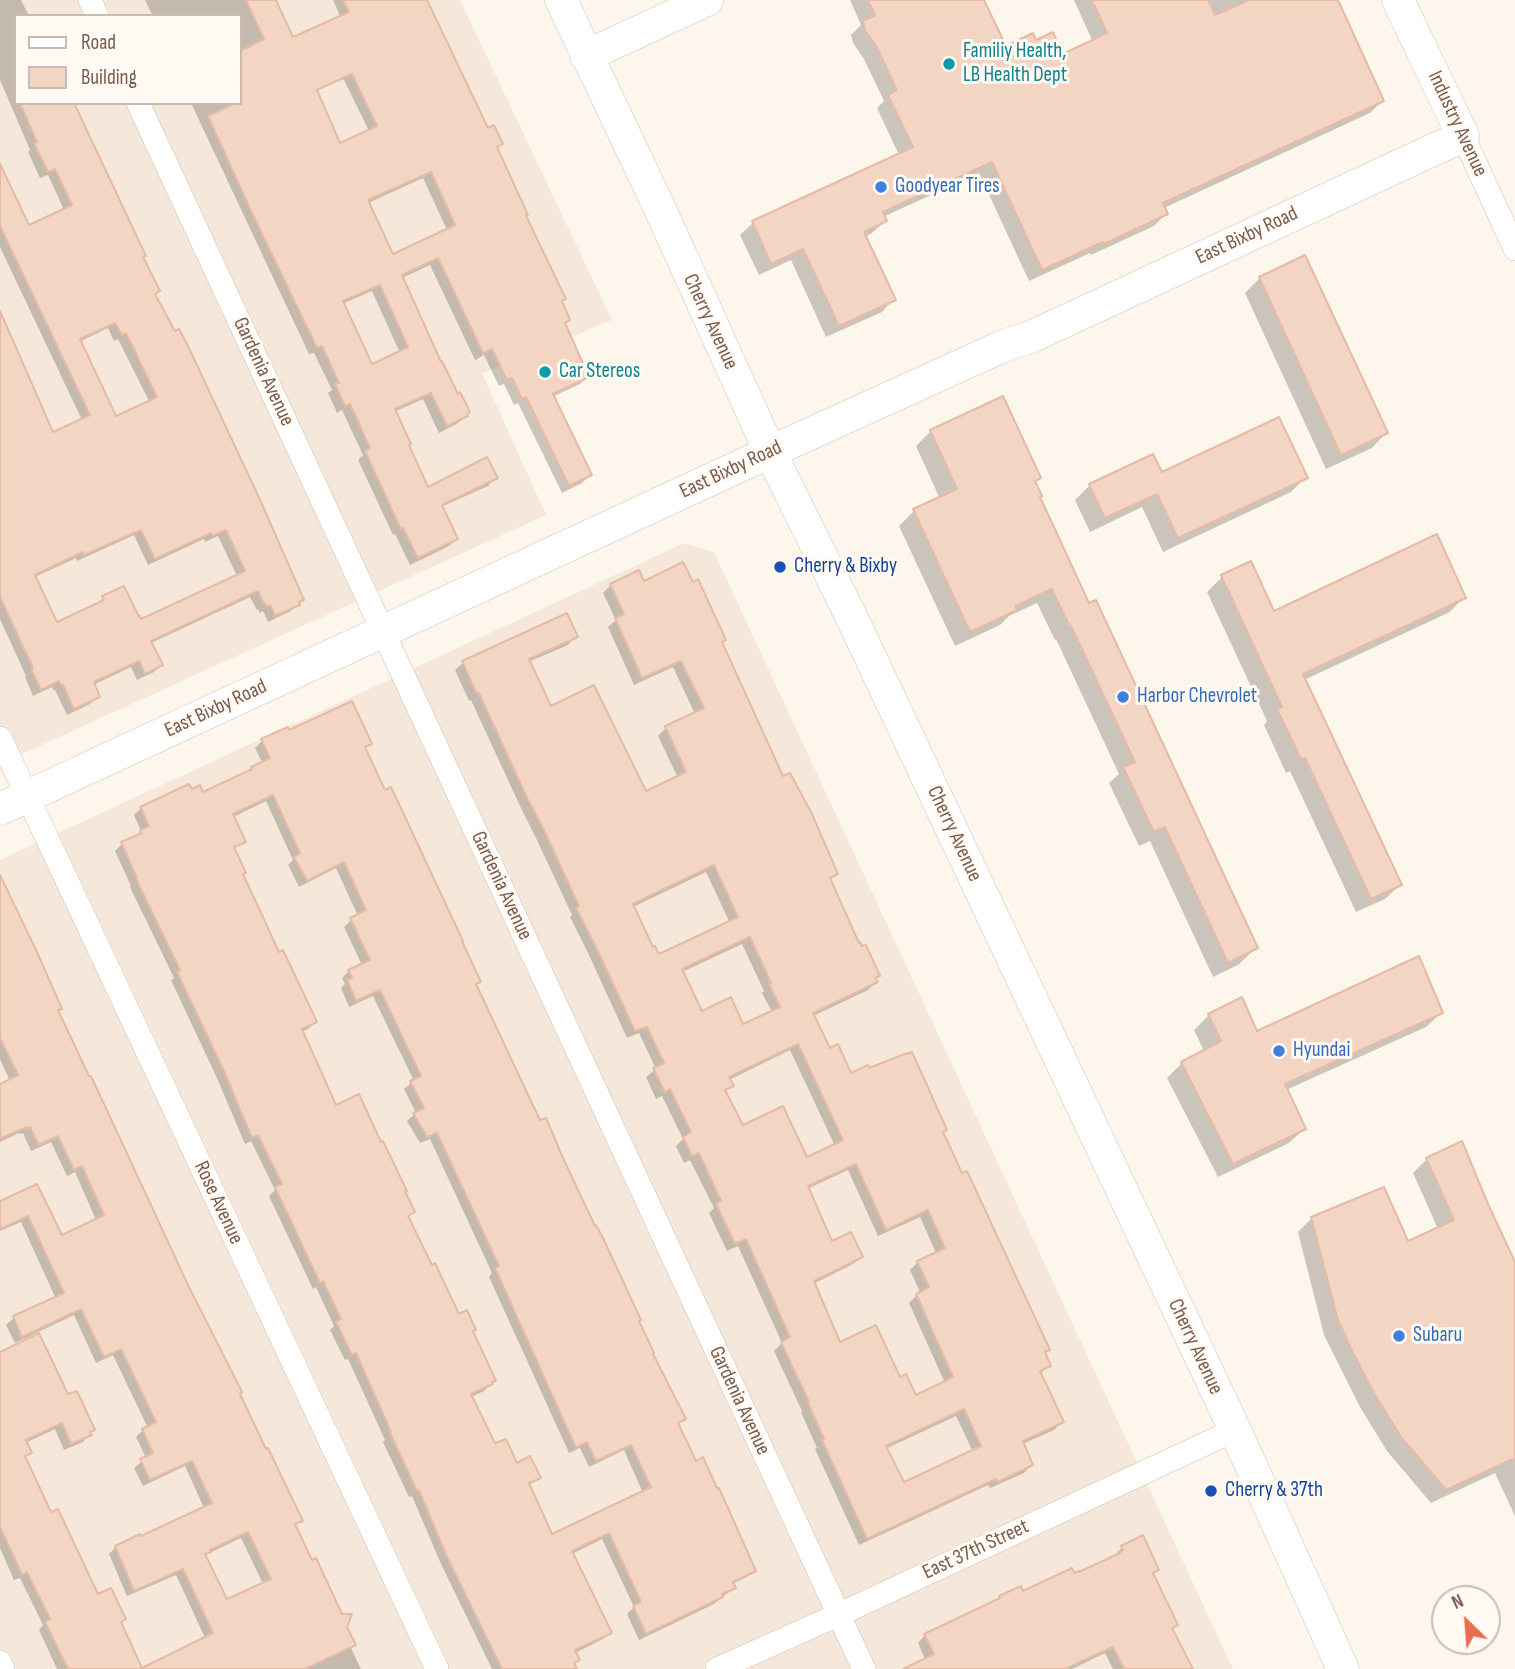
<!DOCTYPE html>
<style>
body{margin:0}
#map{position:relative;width:1515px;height:1669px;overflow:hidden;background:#fdf6ec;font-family:"Sofia Sans Condensed",sans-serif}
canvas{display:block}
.legend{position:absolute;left:14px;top:14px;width:228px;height:91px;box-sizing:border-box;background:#fffaf3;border:2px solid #cabbb1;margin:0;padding:9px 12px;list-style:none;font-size:21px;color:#7a5c4d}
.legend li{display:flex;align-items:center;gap:14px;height:35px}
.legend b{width:35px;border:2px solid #cabbb1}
.north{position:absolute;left:1431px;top:1585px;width:70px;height:70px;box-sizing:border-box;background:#fffaf3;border:2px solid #cabbb1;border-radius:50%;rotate:335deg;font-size:19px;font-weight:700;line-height:28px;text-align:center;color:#7a5c4d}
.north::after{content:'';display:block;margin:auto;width:24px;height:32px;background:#e76f51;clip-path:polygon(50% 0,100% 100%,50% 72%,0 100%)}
</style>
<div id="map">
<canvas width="1515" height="1669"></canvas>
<ul class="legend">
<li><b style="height:9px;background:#fff"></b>Road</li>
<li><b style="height:19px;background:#f3d5c3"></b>Building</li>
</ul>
<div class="north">N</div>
</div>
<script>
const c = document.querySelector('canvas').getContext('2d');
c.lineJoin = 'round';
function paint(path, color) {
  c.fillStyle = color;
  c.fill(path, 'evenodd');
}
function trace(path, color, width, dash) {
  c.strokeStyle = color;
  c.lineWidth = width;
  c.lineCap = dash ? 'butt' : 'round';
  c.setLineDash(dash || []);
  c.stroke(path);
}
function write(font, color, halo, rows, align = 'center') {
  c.font = font + ' "Sofia Sans Condensed",sans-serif';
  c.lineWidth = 6;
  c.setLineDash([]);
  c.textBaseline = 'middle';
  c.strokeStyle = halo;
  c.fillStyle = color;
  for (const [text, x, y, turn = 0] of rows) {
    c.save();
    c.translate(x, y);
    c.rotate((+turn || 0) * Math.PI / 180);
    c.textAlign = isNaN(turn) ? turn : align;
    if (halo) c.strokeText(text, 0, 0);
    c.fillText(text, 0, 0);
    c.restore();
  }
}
paint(new Path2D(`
 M0,0H460L612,320L482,373L546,515L0,764ZM16,16H240V103H16Z
 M684,543L714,552L1233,1669H0V860Z`), '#f5e8da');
paint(new Path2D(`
 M0,0H21L29,16H16V103H61L141,258L154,295L302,599L291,611L268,622L263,611L260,613L258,609L257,610L250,597L151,643L161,665L154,672L137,680L131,667L93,685L98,696L90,704L67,715L55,690L54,691L52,687L33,696L25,677L26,676L0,619V315L52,434L82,420L0,247V167L28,227L64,210L48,175L40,178L28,152L30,150L0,80ZM108,328L114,341L118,339L149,401L115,418L79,342ZM134,535L148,565L204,539L205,542L218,536L237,576L141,622L103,598L95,606L57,624L35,577L76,558L77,561Z
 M145,0H273L339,145L369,131L344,80H343L321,31L341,18L333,0H425L487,130L501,144L496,149L524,217L564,299L561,303L568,320L564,325L587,377L580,384L552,397L590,475L582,483L562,493L518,403L514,405L504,384L499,386L484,355L475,360L430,265L402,278L466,416L458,423L439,433L423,399L394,412L407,445L428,490L495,478L488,486L441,507L456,539L449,546L410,565L395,534L393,535L358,460L363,455L342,410L337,413L328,393L332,390L314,353L309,354L191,103H240V16H153ZM423,178L447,230L392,256L368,203ZM372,291L400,353L371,367L342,304Z
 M850,0H982L1005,48L1036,42L1062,56L1093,42L1074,0H1336L1382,101L1370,113L1164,208L1166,214L1154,226L1091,255L1090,253L1029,281L979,173L883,217L885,221L872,233L865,237L894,299L882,312L826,337L791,260L759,275L740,235L753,223L899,155L877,108L884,101L864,59L853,43L851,35L861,25Z
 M1260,278L1386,433L1372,448L1326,469L1245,293Z
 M931,431L1039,478L1034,483L1038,498L1256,948L1238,965L1213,977L1150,841L1139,846L1109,783L1119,774L1056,639L1055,640L1037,603L1009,616L1000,625L955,646L899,526L914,511L940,499L916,446Z
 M1161,474L1306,477L1291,492L1163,552L1142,507L1090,532L1075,500L1090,485Z
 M1250,564L1273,613L1464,597L1450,612L1304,680L1400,885L1385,899L1356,912L1290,771L1286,773L1264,725L1267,721L1207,592L1222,577Z
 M643,583L720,643L782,779L836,874L829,881L858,945L878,975L874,979L876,982L868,990L813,1016L829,1050L851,1075L945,1130L942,1134L1048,1349L1044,1354L1049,1366L1040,1374L1062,1422L1054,1430L1022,1444L1031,1465L1024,1473L990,1488L988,1485L859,1545L815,1449L817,1448L801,1412L802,1411L774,1351L782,1343L738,1246L727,1251L709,1213L714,1208L690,1160L684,1163L676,1146L683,1139L662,1096L656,1099L646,1077L656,1069L639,1033L627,1038L588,953L570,917L572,915L535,836L520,806L471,700L469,701L455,670L463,663L575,637L568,645L528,662L550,708L645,793L678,778L658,736L666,728L695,714L673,667L634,685L608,627L616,620L603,593L611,585ZM706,872L730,923L658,956L652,949L633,907ZM742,944L764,991L762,993L772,1012L743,1026L702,1013L682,972ZM790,1050L835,1146L806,1159L742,1127L725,1092L732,1085L729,1080ZM848,1170L878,1236L920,1217L936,1253L918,1262L910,1270L920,1292L909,1303L945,1383L915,1397L899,1380L839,1344L813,1284L853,1264L861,1257L831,1243L807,1189ZM956,1416L973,1452L903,1485L885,1449Z
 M288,733L370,743L364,749L479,982L475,986L683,1419L677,1425L695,1463L754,1570L747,1577L732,1584L734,1588L714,1604L639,1640L627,1614L634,1607L602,1539L572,1554L610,1632L603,1639L575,1653L578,1660L567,1669H492L441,1564L412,1496L409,1497L383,1442L385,1440L348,1359L345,1360L330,1330L334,1326L316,1287L313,1289L269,1196L275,1190L251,1141L245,1144L216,1076L171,980L174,978L130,887L131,886L115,851L122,844L134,838L141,831L134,815L141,808L191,791L202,794L263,764L255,748L262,741ZM266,801L293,860L288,865L299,887L336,868L358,916L351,920L344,927L362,965L349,971L342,978L345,984L341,988L349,1007L373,996L414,1081L404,1089L416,1113L407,1121L420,1143L430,1139L492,1273L489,1277L569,1453L580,1448L589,1467L624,1450L643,1493L551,1536L528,1486L538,1477L516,1465L495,1446L471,1397L484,1391L491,1384L471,1332L458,1316L407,1218L413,1212L335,1107L301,1032L308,1029L315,1022L278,954L241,875L233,850L244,841L233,817Z
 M0,889L238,1394L301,1520L294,1527L345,1627L354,1645L351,1648L361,1669H57L39,1630L43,1625L20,1578L14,1580L0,1548V1354L67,1397L93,1430L83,1442L64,1450L55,1429L25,1443L30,1453L24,1458L50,1515L97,1596L124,1619L119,1624L140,1669L205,1638L176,1575L127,1596L109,1554L116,1547L140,1538L204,1508L185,1466L143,1486L134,1468L146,1458L136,1437L143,1430L148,1428L113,1355L96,1363L74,1315L15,1343L6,1325L14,1318L56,1299L21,1222L0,1231V1208L12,1202L61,1237L96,1220L75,1172L67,1176L51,1142L31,1151L23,1133L20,1134L19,1133L0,1142V1086L10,1081L0,1059ZM241,1538L263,1584L226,1601L205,1555Z
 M1241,999L1256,1034L1441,1013L1426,1027L1286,1090L1304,1129L1289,1143L1218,1177L1167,1078L1182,1063L1204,1051L1194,1030L1209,1015Z
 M1427,1159L1515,1266V1516L1495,1473L1431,1503L1387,1451L1360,1407L1324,1335L1298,1232L1312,1218L1407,1243L1438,1229L1413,1173Z
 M1122,1547L1157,1570L1152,1575L1176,1625L1171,1629L1191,1669H1113L1105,1653L1072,1669H919L926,1661L918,1643L925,1635L995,1603L1000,1597L1022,1594L1073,1575L1116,1557L1115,1555Z`), '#0003');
const building = new Path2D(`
 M246,0H276L293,37L349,12L343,0H427L488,128L494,125L503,144L497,147L528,215L526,216L566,299L562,301L570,320L565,323L589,377L553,394L592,475L569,486L526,397L522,399L512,378L507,380L492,349L483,353L438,258L402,275L441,362L442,361L458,394L460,392L470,412L467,414L468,416L447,426L431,393L395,409L411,444L409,445L428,487L487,457L498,478L442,505L458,539L418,558L403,528L401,529L365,451L370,448L350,404L345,406L335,384L339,383L322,346L317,348L252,213L208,116L236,103H240V51L264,39ZM352,74L377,126L340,143L317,90ZM431,172L455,225L393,254L368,200ZM380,285L408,347L372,364L343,301Z
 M868,0H984L1006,46L1033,33L1036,40L1053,32L1063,54L1107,33L1092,0H1208L1215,15L1249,0H1338L1384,101L1163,203L1168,214L1104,244L1103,242L1042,270L992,162L883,212L887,221L864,232L896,300L839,326L803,249L771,264L752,221L913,147L888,95L897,90L876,46L865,30L863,21L875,15Z
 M20,103H74L146,256L143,257L160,291L155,294L175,331L179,329L188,346L262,504L304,600L299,602L300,605L275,616L270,605L267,607L265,603L264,604L258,591L151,641L163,665L145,674L139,661L94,682L100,697L74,709L63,685H61L59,681L41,690L31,669L33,668L0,597V311L53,432L90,415L0,226V164L29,225L72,205L55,169L48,172L34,143L37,142ZM115,323L122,335L126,333L157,397L116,416L80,339ZM141,530L155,559L211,533L212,536L226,530L245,571L141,619L140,616L139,617L124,586L102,596L104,600L57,622L35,575L83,552L84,555Z
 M1305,255L1388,433L1341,455L1259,277Z
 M1003,396L1041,478L1035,481L1042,496L1040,497L1089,603L1096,600L1258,948L1228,963L1165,827L1154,832L1123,767L1135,762L1071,626L1070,627L1052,589L1015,606L1017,610L970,632L913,509L957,489L930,430Z
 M1279,417L1308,478L1178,538L1157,494L1105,518L1089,484L1153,454L1162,472Z
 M1437,534L1466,598L1303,674L1402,885L1371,899L1305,758L1301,759L1277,709L1282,707L1221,575L1251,561L1274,611Z
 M683,562L693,582L698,579L726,640L722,642L783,776L790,773L811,812L838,874L830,878L859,943L860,942L862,946L866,945L880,976L875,978L878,982L813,1013L830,1048L838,1044L851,1073L868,1065L869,1068L907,1053V1054L912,1052L947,1130L943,1132L962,1173L967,1171L1050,1350L1045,1352L1051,1366L1040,1371L1064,1422L1023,1441L1033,1465L998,1482L996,1479L867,1539L822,1440L824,1439L808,1403L809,1402L781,1342L790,1337L746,1239L735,1244L716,1204L721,1201L699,1153L692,1156L683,1137L691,1132L670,1089L665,1092L653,1068L664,1063L647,1027L635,1031L595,945L576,908L579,906L543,828L527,798L479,693L477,694L462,661L567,613L578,637L529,659L551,706L594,685L646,791L686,772L665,726L704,708L681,661L642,678L615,618L624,614L610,584L639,570L644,581ZM714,865L738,917L659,954L655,946L653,947L633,904ZM750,937L771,983L769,984L780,1007L743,1024L731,997L702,1011L682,969ZM798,1044L843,1140L807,1157L783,1106L743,1125L725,1090L734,1086L729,1077ZM856,1164L886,1230L928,1210L945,1248L917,1261L929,1287L916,1294L953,1377L916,1395L906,1374L900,1377L876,1325L840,1342L814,1281L863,1257L851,1232L832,1241L808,1186ZM964,1409L981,1446L904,1482L886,1446Z
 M352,701L372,744L365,747L385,790L391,787L463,941H462L481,982L476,984L522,1082L540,1120L546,1118L563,1158L595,1226L596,1225L603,1238L641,1320L639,1321L654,1353L653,1354L686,1419L678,1423L696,1461L703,1457L717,1488H719L756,1571L733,1582L736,1588L722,1594L723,1597L646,1634L633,1606L641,1602L609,1533L572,1551L612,1633L575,1650L580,1660L574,1663L577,1669H502L447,1557L419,1490L417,1491L390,1433L391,1432L356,1353L352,1355L336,1322L341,1319L323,1281L320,1283L275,1187L282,1184L258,1135L252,1138L223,1069L177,972L180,970L136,879L137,878L121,842L142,833L140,830L149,826L140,807L189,784L192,789L200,785L203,792L252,769L251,767L270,758L261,739L288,727L289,730ZM273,795L300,853L294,857L307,881L344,862L366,910L350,918L370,960L348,970L352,978L347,980L356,1001L380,990L421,1076L410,1081L424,1108L413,1113L427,1137L437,1133L499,1266L495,1268L576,1448L587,1442L596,1461L631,1445L651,1487L552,1534L529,1483L541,1478L530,1456L517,1463L506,1439L495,1443L471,1394L493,1384L492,1382L496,1381L473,1331L476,1330L467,1310L459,1314L435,1263L432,1265L408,1216L415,1212L405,1191H407L383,1141L381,1142L359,1094L336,1105L302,1029L317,1022L283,950L279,952L243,874L246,873L234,847L246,842L233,814Z
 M0,875L38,954L62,1009L58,1010L89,1076H91L188,1285L242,1392L240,1394L266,1449L268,1448L303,1521L295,1524L312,1560L316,1558L342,1614H352L347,1627L356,1645L305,1669H68L45,1622L50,1619L27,1572L22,1575L0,1527V1352L39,1333L68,1394L77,1391L95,1430L90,1432L92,1435L71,1444L62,1423L26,1440L32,1453L25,1456L51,1512L58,1509L98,1594L111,1588L126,1619L121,1622L142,1668L213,1633L183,1569L134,1591L115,1546L140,1534L141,1536L212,1503L192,1461L150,1480L140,1459L153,1453L142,1429L156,1422L121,1349L104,1357L81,1309L22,1337L13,1316L64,1293L28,1216L0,1229V1201L37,1184L62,1235L104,1215L82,1166L74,1170L58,1136L39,1145L30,1127L27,1129V1127L0,1139V1084L18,1075L0,1038ZM248,1532L271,1579L227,1599L205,1554L211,1552L210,1550Z
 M1419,956L1443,1013L1285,1084L1306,1129L1233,1164L1181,1062L1221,1041L1208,1014L1242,997L1257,1031Z
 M1462,1141L1488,1204L1515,1262V1458L1446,1490L1401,1437L1374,1393L1353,1353L1338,1320L1311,1217L1384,1187L1408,1241L1454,1220L1426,1158Z
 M1143,1535L1159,1570L1153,1573L1178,1625L1172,1628L1193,1669H1124L1113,1647L1065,1669H903L934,1654L924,1634L1000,1598L999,1596L1021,1586L1023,1591L1072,1568L1074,1573L1079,1571V1572L1120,1553L1119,1552L1123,1550L1121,1546Z`);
paint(building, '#f3d5c3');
trace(building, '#e6bba3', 2);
const street = new Path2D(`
 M90,0L97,16
 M138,103L864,1669
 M1463,136L1515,249
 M0,738L437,1669
 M0,1662L3,1669
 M717,1669L838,1615L1235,1430`);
const secondary = new Path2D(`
 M561,0L660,209L770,452L850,614L1235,1430L1343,1669
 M586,56L707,0
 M0,809L770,452L1001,347L1033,336L1463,136L1398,0`);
trace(street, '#d1beb0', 24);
trace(secondary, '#d6c0b0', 33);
trace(street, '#fff', 23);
trace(secondary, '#fff', 32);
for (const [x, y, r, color] of [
 [949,64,7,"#0f9aa8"],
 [881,187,7,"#3f7fe0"],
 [545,372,7,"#0f9aa8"],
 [780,567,7,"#1a4fb4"],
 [1123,697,7,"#3f7fe0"],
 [1279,1051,7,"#3f7fe0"],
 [1399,1336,7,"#3f7fe0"],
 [1211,1491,7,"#1a4fb4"]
]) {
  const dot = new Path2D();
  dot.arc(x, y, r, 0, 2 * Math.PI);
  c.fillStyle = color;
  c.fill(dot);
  trace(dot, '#fffaf3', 2.5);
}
write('21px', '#0d838f', '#fffaf3', [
 ["Familiy Health,",963,52],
 ["LB Health Dept",963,76],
 ["Car Stereos",559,372]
], 'left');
write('21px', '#7a5c4d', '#fffaf3', [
 ["Industry Avenue",1457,124,65],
 ["East Bixby Road",1247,236,-25],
 ["Cherry Avenue",710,322,65],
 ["Gardenia Avenue",263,372,65],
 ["East Bixby Road",731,470,-25],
 ["East Bixby Road",216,709,-25],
 ["Cherry Avenue",954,834,65],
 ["Gardenia Avenue",501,886,65],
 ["Rose Avenue",218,1203,65],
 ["Cherry Avenue",1195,1347,65],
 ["Gardenia Avenue",739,1401,65],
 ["East 37th Street",976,1550,-25]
]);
write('21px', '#366cbe', '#fffaf3', [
 ["Goodyear Tires",895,187],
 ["Harbor Chevrolet",1137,697],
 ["Hyundai",1293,1051],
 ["Subaru",1413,1336]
], 'left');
write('21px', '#164399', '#fffaf3', [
 ["Cherry & Bixby",794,567],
 ["Cherry & 37th",1225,1491]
], 'left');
</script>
